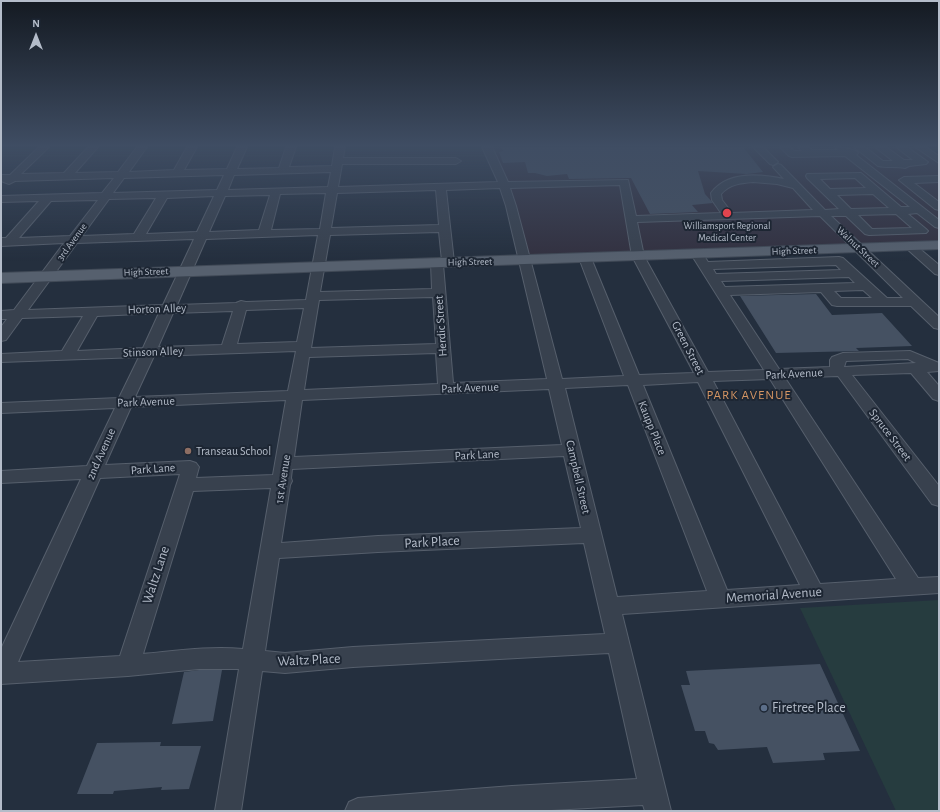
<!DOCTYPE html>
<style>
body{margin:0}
#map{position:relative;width:940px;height:812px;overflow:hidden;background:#242f3e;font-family:"Alegreya Sans",sans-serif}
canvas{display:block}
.frame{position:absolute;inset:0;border:2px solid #b4bcc9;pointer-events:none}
.north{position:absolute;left:16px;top:16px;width:40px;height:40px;-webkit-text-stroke:3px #1d2633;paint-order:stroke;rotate:0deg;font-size:11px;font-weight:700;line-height:16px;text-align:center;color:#b4bcc9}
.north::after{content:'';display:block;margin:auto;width:14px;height:18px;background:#b4bcc9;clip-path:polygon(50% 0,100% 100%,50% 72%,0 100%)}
</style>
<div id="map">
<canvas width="940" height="812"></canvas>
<div class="frame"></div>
<div class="north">N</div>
</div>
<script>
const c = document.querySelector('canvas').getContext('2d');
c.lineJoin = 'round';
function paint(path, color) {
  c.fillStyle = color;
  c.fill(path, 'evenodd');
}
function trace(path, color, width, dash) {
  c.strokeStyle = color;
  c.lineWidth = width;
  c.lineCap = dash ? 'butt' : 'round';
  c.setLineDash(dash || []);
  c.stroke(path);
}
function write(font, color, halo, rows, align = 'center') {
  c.font = font + ' "Alegreya Sans",sans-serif';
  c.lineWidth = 4;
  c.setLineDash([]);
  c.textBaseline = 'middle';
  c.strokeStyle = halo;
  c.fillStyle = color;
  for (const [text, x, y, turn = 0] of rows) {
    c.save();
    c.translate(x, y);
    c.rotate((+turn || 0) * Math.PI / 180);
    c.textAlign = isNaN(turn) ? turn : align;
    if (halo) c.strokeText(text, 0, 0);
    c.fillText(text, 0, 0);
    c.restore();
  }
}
paint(new Path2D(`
 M491,147H917L939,162V243L527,257L507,184Z`), '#32303f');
paint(new Path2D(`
 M939,600V811H896L800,608Z`), '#263c3f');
paint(new Path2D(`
 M502,147H743L763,172L747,174L698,171L705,194L713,203L692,205L698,212L650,214L631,178L569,179L567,174L547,176L535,173H528L525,162L503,163L499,152L503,151Z
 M816,294L832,315L882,313L912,346L856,348L859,351L776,353L740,296Z
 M820,664L860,751L823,753L825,760L773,763L767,747L718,750L714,744L709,743L705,731H695L681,685H690L686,671Z
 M199,670H222L213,721L172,724L184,672Z
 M161,742L160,746H201L189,789L161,790L162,787L114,791L113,794H77L97,743Z`), '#455162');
const minor = new Path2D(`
 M39,147H49L21,174L64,173L88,147H98L75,173L118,172L137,147H147L129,172L174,170L187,147H197L184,170L227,169L237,147H247L237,169L279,168L286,147H296L289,167L332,166L335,147H345L343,158H456L461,161L456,164H342L338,187L498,182L482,147H492L508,182L628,180L636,216L721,213L712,200L711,193C727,171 761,174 784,179L773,167L778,164L781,165L825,210L839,209L807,178L806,176L807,174L861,173L901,207H910L845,156L792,157L789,156L780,147H790L794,151H802L798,147H809L812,150H838L835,147C844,147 849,149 856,151L858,153L856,155L939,220V228L935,227L917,213L908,214L926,229L928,231L926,233L869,235L865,234L846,216H831L939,317V329L934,328L911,306H837L832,305L821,292L730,295L779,369L830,367V360L832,357L843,353L910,351L939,363V371L927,372L939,386V401L933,399L911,373L852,375L939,486V506L932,504L838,376L785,378L918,578L939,577V593L622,614L671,811H645L643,805L533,811H345L349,802L358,798L512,786L637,779L609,653L353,667L285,673L262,671L241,811H215L239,669H199L128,676L1,684V649L81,479L1,483V471L87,466L115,408L1,413V403L119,398L139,357L1,362V354L62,351L83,316L22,318L6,340L1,341V327L7,319H1V311L14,310L64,243L1,246V238H6L39,201L1,202V196L102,193L114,178L15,181L9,184L1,181V175H10ZM331,172L328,187L228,190L234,175ZM224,175L217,190L113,193L124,178ZM855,178L866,188L830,189L820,179ZM753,182L777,184L793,188L813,210L732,213L722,200L721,194C730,184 741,183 753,182ZM620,185L632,256L694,373L639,375L591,258L589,255H581L579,258L624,376L562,379L516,206L510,188ZM500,188L506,206L547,379L453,383L443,264L448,266L452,265L454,262L446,190ZM436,190L439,225L331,228L337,193ZM326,193L320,229L271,230L280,194ZM873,194L889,208L851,209L837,195ZM270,195L259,230L209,232L225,196ZM214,196L197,232L146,234L167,198ZM156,198L134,234L82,236L109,199ZM98,200L70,236L19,238L51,201ZM896,214L912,228L872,229L858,215ZM820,216L903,298H887L843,258L839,257L708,262L701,251H693L691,254L764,370L708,372L644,256L637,222ZM439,232L442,261L437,259L433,260L431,263L432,289L320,292L330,235ZM318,235L306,300L246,302L241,301L236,303L177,305L206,239ZM194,239L163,305L28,310L77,243ZM836,265L841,270L716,274L713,269ZM849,277L855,283L725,287L721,281ZM863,290L872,298H841L834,291ZM433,297L436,344L311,348L319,300ZM304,308L297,342L237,344L246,310ZM233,311L222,345L158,347L173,313ZM159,313L143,348L77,351L97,316ZM296,351L288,391L135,397L154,356ZM436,353L438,384L304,390L309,357ZM908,359L916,363L844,367L846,361ZM770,379L896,579L820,584L713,381ZM698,382L800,585L727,590L643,385ZM628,385L707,591L617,597L565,388ZM549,389L562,445L294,457L302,400ZM286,400L273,475L196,478L199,467L196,463L190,461L105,465L131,407ZM564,456L581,528L378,536L281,543L290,485L292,481L291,478L292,469ZM180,474L120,656L18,662L100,478ZM271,488L243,649C209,646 176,651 143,654L193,491ZM584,543L605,634L353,647L285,653L265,651L279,558L378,552Z
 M753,147H763L778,162L773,165L770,164Z
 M854,147H865L883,161H893L875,147H886L904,160H913L896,147H907L928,162L926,164L909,166L905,168C896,166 887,168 878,166Z
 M915,147H926L939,156V163Z
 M939,176V182L914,183L939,202V210L935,209L899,180L904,177Z
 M910,242L914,244L939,265V275L935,274L906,248L904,246L906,244Z`);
const major = new Path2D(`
 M939,241V249L1,283V273Z`);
trace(minor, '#565f6c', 2);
trace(major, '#414a57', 2);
paint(minor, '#38414e');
paint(major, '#56606e');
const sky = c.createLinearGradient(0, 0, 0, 261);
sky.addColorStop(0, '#141a22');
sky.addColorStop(0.56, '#3f4d63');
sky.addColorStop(1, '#3f4d6300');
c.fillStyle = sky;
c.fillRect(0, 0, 940, 261);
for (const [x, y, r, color] of [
 [727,213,5,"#e0444e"],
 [188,451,4,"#8d6e63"],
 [764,708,4,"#5c6f8a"]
]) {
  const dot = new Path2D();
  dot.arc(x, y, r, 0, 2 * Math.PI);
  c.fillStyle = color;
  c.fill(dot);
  trace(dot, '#1d2633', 1.5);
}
write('10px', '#b4bcc9', '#1d2633', [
 ["Williamsport Regional",727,226],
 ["Medical Center",727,238]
]);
write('10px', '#b4bcc9', '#1d2633', [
 ["3rd Avenue",72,242,-54],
 ["Walnut Street",858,247,43],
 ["High Street",794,251,-2],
 ["High Street",470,262,-1],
 ["High Street",146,272,-2]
]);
write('12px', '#b4bcc9', '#1d2633', [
 ["Horton Alley",157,309,-2],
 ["Herdic Street",441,326,-94],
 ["Green Street",688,348,63],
 ["Stinson Alley",153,352,-2],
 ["Park Avenue",794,374,-3],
 ["Park Avenue",470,388,-2],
 ["Park Avenue",146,402,-2],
 ["Kaupp Place",652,428,68],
 ["Spruce Street",890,435,53],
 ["2nd Avenue",101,454,-66],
 ["Park Lane",477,455,-3],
 ["Park Lane",153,469,-4],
 ["Campbell Street",578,477,77],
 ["1st Avenue",283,479,-81]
]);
write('12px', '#b4bcc9', '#1d2633', [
 ["Transeau School",196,451]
], 'left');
c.letterSpacing = '1px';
write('13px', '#d59563', '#1d2633', [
 ["PARK AVENUE",749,395]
]);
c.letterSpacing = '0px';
write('14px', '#b4bcc9', '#1d2633', [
 ["Park Place",432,542,-3],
 ["Waltz Lane",156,575,-72],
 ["Memorial Avenue",774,595,-4],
 ["Waltz Place",309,660,-3]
]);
write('14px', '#b4bcc9', '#1d2633', [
 ["Firetree Place",772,708]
], 'left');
</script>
